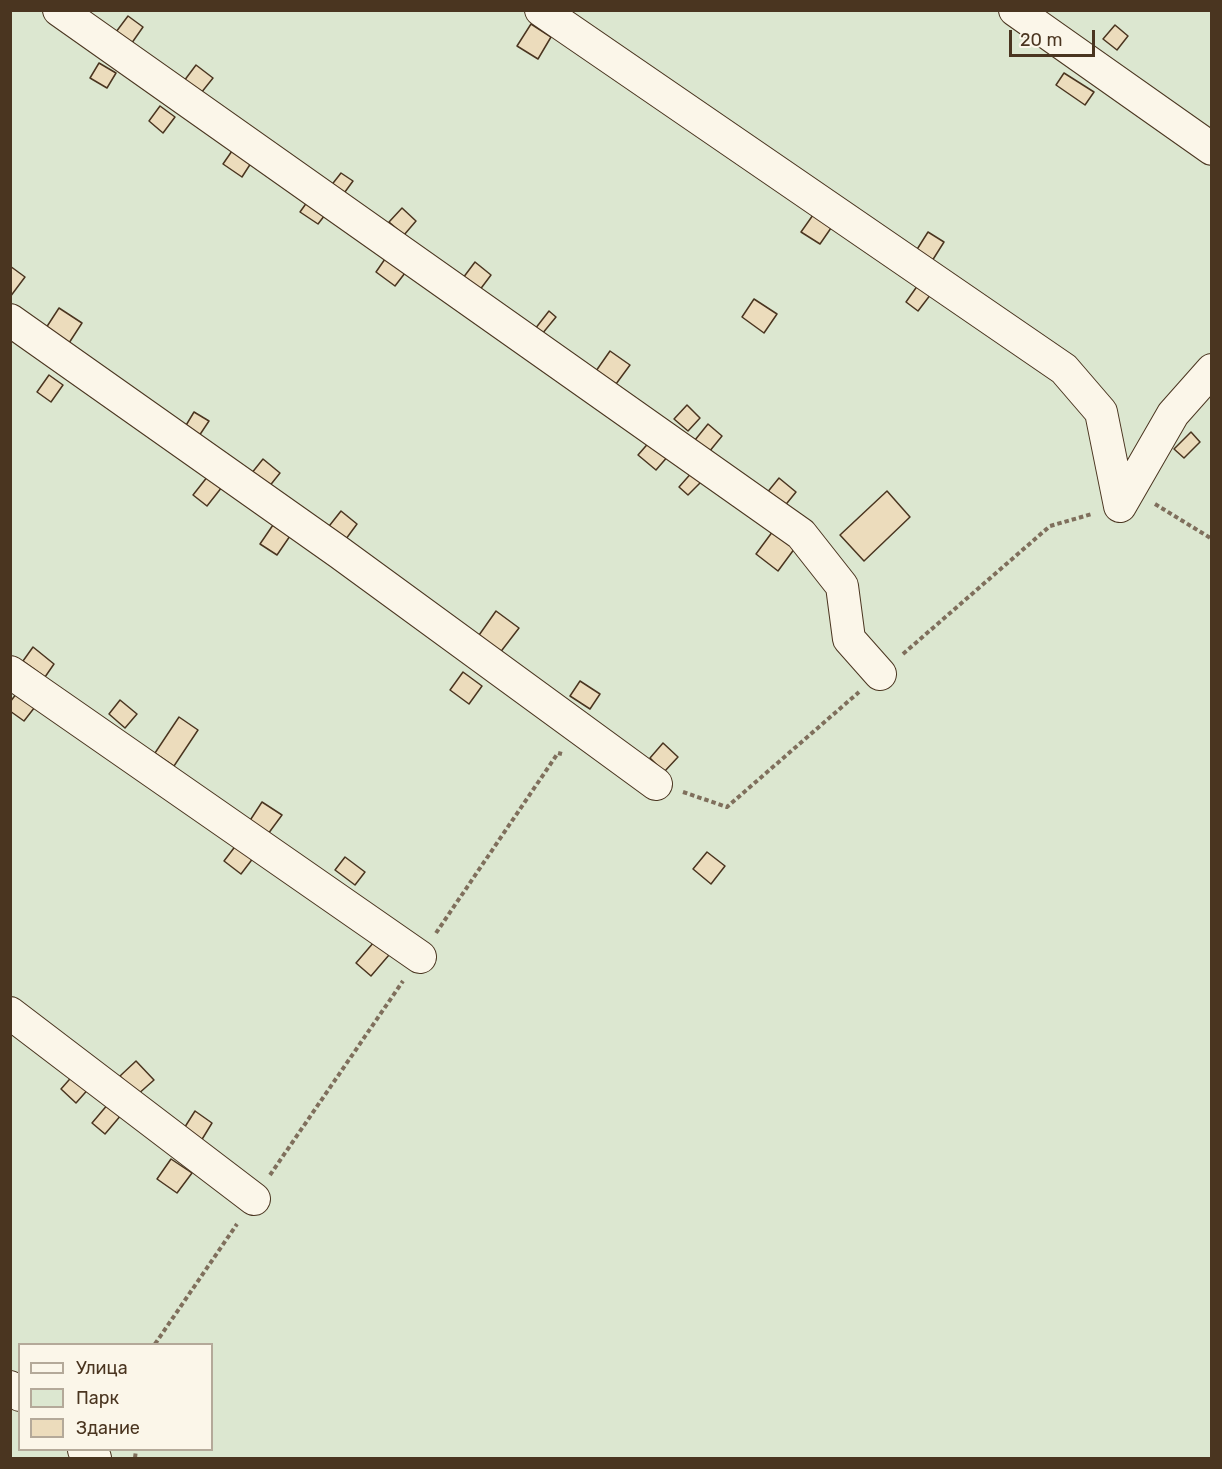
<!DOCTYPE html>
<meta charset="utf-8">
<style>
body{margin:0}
#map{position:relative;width:1222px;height:1469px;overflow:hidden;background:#fbf6e9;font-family:Rubik,sans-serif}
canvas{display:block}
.frame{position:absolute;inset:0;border:12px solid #4a3520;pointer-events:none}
.legend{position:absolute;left:18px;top:1343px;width:195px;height:108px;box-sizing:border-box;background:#fbf6e9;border:2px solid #b4a999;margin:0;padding:8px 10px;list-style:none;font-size:18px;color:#4a3520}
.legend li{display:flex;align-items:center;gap:12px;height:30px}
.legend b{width:30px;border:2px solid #b4a999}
.scale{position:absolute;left:1009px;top:30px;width:86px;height:27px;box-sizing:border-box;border:3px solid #4a3520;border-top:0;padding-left:8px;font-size:18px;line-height:21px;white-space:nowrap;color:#4a3520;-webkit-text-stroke:4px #fbf6e9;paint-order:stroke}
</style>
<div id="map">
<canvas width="1222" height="1469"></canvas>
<div class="frame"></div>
<ul class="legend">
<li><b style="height:8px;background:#fbf6e9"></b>Улица</li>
<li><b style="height:16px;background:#dce7d0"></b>Парк</li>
<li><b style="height:16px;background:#ecdcbc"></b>Здание</li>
</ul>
<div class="scale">20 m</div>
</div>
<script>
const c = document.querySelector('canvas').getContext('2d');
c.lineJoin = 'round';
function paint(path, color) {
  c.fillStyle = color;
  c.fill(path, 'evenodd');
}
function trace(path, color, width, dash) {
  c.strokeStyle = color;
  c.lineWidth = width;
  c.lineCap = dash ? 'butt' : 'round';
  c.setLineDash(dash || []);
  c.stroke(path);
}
const green = new Path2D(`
 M10,11H1211V1458H11ZM20,1344H212V1450H20Z`);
paint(green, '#dce7d0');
trace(green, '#887966', 1.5);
const building = new Path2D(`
 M128,16L143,27L129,47L113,36Z
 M531,24L551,37L538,59L517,46Z
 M1115,25L1128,36L1117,50L1103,39Z
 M99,63L116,73L107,88L90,78Z
 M196,65L213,78L201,93L184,81Z
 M1064,73L1094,92L1085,105L1056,85Z
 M160,106L175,117L163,133L149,121Z
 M232,151L251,163L242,177L223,164Z
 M341,173L353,181L342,196L330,187Z
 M310,198L328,211L318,224L300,212Z
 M402,208L416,221L404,235L389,222Z
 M813,215L831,228L820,244L801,232Z
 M928,232L944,242L932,261L916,251Z
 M385,259L405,273L395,286L376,272Z
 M475,262L491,275L479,291L463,278Z
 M10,266L25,277L10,297Z
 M918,285L931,294L918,311L906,302Z
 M754,299L777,314L764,333L742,317Z
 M59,308L82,323L69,343L46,328Z
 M549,311L556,317L542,334L535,329Z
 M610,351L630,365L616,384L596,371Z
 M49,375L63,385L51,402L37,392Z
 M687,405L700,418L688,431L674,419Z
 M194,412L209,421L199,436L185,427Z
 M708,424L722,436L709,452L695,440Z
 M1191,432L1200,442L1184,458L1174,449Z
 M652,439L669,455L656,470L638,455Z
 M263,459L280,473L268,488L251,474Z
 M694,470L704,479L688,495L679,487Z
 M208,476L222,487L207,506L193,495Z
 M779,478L796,492L783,508L766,494Z
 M887,491L910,517L864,561L840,535Z
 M341,511L357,524L343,543L326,530Z
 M273,525L290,536L277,555L260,544Z
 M773,531L795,548L778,571L756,554Z
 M496,611L519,628L499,654L477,638Z
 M33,647L54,664L45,677L23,661Z
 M463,672L482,686L469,704L450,690Z
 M580,681L600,694L590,709L570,696Z
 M20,689L38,703L24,721L10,711V702Z
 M120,700L137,714L125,728L109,714Z
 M179,717L198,730L174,766L155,753Z
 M663,743L678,757L664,772L650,758Z
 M262,802L282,815L268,834L249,822Z
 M240,840L257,853L241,874L224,861Z
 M707,852L725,866L711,884L693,869Z
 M345,857L365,872L355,885L335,870Z
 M374,942L389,955L371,976L356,963Z
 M136,1061L154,1080L137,1095L120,1076Z
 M76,1072L91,1086L76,1103L61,1089Z
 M109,1103L122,1114L105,1134L92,1123Z
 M195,1111L212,1123L201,1141L183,1130Z
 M171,1159L192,1173L177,1193L157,1179Z`);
paint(building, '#ecdcbc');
trace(building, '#4a3520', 1.5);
const minor = new Path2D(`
 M59,10L801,534L842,586L849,639L880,674
 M541,10L1064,369L1101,412L1120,506
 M1015,10L1212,149
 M10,320L340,553L656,784
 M1120,506L1173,414L1212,370
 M10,672L420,957
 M10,1013L254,1199
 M10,1387L20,1395
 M84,1450L95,1458`);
trace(minor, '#4a3520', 34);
trace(new Path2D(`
 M1155,504L1212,539
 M903,654L1050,526L1092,514
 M683,792L727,807L859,692
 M436,933L558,753L562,754
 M270,1175L403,981
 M155,1344L237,1224
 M135,1458L136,1450`), '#7f6f5c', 4, [4.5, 3]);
trace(minor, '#fbf6e9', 32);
</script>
